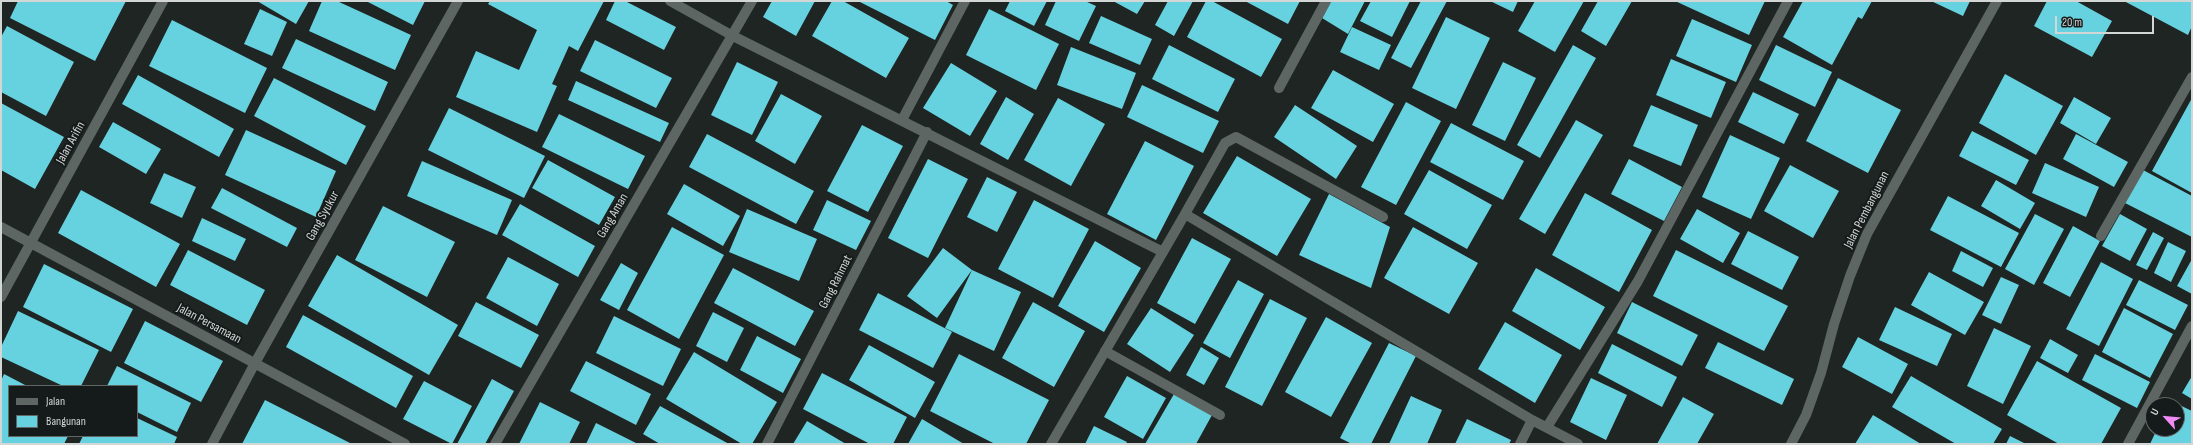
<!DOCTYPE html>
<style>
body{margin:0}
#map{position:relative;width:2193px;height:445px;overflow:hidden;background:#1e2523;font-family:"Sofia Sans Condensed",sans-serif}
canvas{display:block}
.frame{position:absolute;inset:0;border:2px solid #d2d6d5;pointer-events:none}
.legend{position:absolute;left:8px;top:385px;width:130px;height:52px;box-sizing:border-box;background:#151b1a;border:1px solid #616665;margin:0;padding:5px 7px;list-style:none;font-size:12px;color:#d2d6d5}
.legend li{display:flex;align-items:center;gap:8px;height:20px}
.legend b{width:20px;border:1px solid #616665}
.north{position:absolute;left:2145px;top:397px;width:40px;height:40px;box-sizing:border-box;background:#151b1a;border:1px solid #616665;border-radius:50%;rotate:297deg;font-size:11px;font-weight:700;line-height:16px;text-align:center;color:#d2d6d5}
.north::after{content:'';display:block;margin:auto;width:14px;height:18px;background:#f18af4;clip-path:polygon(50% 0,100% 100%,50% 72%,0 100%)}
.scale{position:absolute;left:2055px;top:16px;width:99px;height:18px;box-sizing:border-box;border:2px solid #d2d6d5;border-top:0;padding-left:5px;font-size:12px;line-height:14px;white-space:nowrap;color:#d2d6d5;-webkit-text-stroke:3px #151b1a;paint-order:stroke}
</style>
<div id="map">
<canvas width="2193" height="445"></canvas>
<div class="frame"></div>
<ul class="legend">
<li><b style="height:5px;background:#5e6663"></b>Jalan</li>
<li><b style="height:11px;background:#67d2df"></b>Bangunan</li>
</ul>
<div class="north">U</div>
<div class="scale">20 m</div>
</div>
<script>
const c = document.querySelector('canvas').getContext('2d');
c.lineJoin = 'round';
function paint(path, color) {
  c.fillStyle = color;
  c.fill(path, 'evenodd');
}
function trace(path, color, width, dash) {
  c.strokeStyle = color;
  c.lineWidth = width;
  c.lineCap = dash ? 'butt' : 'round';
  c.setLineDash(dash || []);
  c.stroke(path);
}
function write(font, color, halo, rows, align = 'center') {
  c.font = font + ' "Sofia Sans Condensed",sans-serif';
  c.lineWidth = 4;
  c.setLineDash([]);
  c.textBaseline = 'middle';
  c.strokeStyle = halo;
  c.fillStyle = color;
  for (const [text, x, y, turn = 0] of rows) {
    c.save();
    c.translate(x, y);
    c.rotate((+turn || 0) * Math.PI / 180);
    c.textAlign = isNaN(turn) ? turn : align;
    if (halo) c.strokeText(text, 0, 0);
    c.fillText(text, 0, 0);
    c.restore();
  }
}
paint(new Path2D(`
 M18,1H126L95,61L10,18Z
 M257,1H309L296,24Z
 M322,1H337L411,35L395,70L309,31Z
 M366,1H425L413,25Z
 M490,1H604L578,51L569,46L552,84L557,86L537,132L456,97L476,51L519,70L537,30L488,4Z
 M615,1H625L676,27L664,50L606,20Z
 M772,1H815L796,36L763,17Z
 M832,1H843L909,38L886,78L812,36Z
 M858,1H946L953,5L935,40Z
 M1010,1H1047L1034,26L1005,11Z
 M1056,1H1085L1096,6L1079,41L1045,25Z
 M1113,1H1145L1137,14Z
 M1168,1H1193L1174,36L1155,25Z
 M1206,1H1212L1282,39L1261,77L1187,37Z
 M1245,1H1300L1288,24Z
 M1331,1H1365L1348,34L1322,18Z
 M1371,1H1410L1392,37L1360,21Z
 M1421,1H1447L1411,68L1391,58Z
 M1490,1H1518L1513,12Z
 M1535,1H1584L1555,52L1518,31Z
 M1598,1H1632L1606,46L1581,31Z
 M1675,1H1765L1749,35Z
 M1803,1H1872L1862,19L1858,17L1832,65L1783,37Z
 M1931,1H1970L1963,16Z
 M2047,1H2076L2112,21L2092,57L2034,26Z
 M2124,1H2192V26L2188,35Z
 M260,9L287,22L272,56L244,44Z
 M989,9L1059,44L1036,90L966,55Z
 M1101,16L1152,39L1140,65L1089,43Z
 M1446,17L1490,38L1456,109L1412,88Z
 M1692,19L1752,45L1736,82L1676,56Z
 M172,20L267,68L245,113L149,66Z
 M7,26L74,62L46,116L1,92V37Z
 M1352,27L1391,45L1379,70L1340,52Z
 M296,39L388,82L375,111L282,68Z
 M595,40L672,78L656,108L580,71Z
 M1169,45L1235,79L1218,112L1152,79Z
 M1573,45L1596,58L1540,158L1517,145Z
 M1776,45L1832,72L1815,107L1759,80Z
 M1071,47L1136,73L1122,109L1057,85Z
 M1671,59L1726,82L1711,118L1656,95Z
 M737,62L778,82L752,135L711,115Z
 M1503,62L1536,78L1505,141L1472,125Z
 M951,63L997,91L970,136L923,108Z
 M1333,70L1394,104L1373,142L1311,108Z
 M2005,74L2063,106L2036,155L1979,123Z
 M138,75L234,129L219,157L122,104Z
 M274,78L366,126L346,165L254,116Z
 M1838,78L1901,110L1868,173L1806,141Z
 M576,81L669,123L660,142L568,100Z
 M1142,85L1219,121L1203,153L1127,117Z
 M1753,92L1799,114L1784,144L1738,122Z
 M781,94L822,116L795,164L755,141Z
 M1006,97L1034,114L1008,160L980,144Z
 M2074,97L2111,118L2096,144L2060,123Z
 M1058,98L1105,124L1071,186L1024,160Z
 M2192,98V193L2152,171Z
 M1406,102L1441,121L1396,205L1361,187Z
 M1,103L64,137L35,189L1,170Z
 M1295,105L1357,146L1336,179L1274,137Z
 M1651,105L1698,125L1681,166L1633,146Z
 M449,108L545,156L524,198L428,150Z
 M559,114L645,156L628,189L542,147Z
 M1576,120L1603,135L1545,234L1519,219Z
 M113,122L161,149L146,174L99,147Z
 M1451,123L1524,161L1503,200L1430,162Z
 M862,125L903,146L868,212L827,191Z
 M246,130L336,171L316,217L225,175Z
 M1972,131L2029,160L2016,185L1959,156Z
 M707,134L814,191L796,224L689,167Z
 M2076,134L2128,162L2114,187L2063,159Z
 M1730,135L1780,158L1751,219L1702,197Z
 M1145,141L1194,166L1156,240L1107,214Z
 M1237,156L1311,199L1277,256L1203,213Z
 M928,159L968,179L928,258L888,238Z
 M1629,159L1682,187L1664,221L1611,194Z
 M548,160L615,197L599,225L532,188Z
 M422,161L512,200L497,235L407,196Z
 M2045,163L2099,187L2086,217L2032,193Z
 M1790,165L1839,191L1813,238L1764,211Z
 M1429,170L1492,205L1467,249L1404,214Z
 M2143,170L2192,196V237L2125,203Z
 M164,173L196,187L182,218L150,203Z
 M987,177L1017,192L997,232L967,217Z
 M1996,180L2035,203L2020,229L1981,206Z
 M684,184L740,216L723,246L667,214Z
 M222,188L297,228L287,247L211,208Z
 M81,190L180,244L156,287L58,233Z
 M1585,193L1652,230L1619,292L1552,255Z
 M1329,194L1390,227L1371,288L1299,255Z
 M1948,196L2019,233L2001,267L1930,230Z
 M827,200L871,221L856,250L813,230Z
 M1034,200L1089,229L1053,298L998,269Z
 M520,204L595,246L578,277L502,235Z
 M383,206L455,242L427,297L355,260Z
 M747,209L817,239L799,281L729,252Z
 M1697,209L1740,233L1723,263L1680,239Z
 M2035,214L2064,229L2034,285L2005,269Z
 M2120,214L2147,229L2130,261L2102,246Z
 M202,218L246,239L235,261L192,241Z
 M2073,226L2100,241L2070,297L2043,283Z
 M672,227L724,255L679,339L627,310Z
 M1413,227L1478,263L1449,314L1384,278Z
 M1748,231L1799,257L1782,290L1731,264Z
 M2153,232L2164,238L2147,270L2136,265Z
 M1192,238L1231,259L1195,324L1157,303Z
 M1095,241L1141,268L1104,332L1058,306Z
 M2168,242L2186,251L2171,282L2154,273Z
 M943,248L972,270L1021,292L994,351L945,328L972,270L937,318L907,296Z
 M188,250L265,290L247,325L170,285Z
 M1676,250L1788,306L1764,351L1653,296Z
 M1961,251L1993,268L1983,287L1952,271Z
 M337,255L458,325L429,375L308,306Z
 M508,257L559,284L537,326L486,298Z
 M2192,259V294L2177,286Z
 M2101,262L2133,279L2099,346L2066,329Z
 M621,263L638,273L619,310L600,300Z
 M44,264L133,309L111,352L23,307Z
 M733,268L814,311L795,346L714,303Z
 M1536,268L1605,307L1580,350L1512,311Z
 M1929,272L1984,302L1965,335L1911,305Z
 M2001,277L2019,285L2001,324L1982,315Z
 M1238,280L1264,294L1230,358L1203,343Z
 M2139,280L2188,305L2175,330L2126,305Z
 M878,293L952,332L933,368L859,330Z
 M1270,299L1307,318L1262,406L1225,387Z
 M476,302L539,335L521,368L458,336Z
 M1033,302L1085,331L1054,387L1002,358Z
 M1632,302L1698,335L1682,366L1617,333Z
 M1895,307L1952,334L1937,366L1879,340Z
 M1151,308L1194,335L1170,372L1127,344Z
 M2124,308L2173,334L2150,378L2102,352Z
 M18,311L99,350L81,386H63L1,357V347Z
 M713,312L744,328L727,362L696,346Z
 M303,315L413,376L396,408L286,347Z
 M614,316L681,349L663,386L596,353Z
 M1326,317L1372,343L1331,417L1285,392Z
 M145,321L223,361L201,402L124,363Z
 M1505,322L1562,355L1535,403L1478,369Z
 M1994,328L2031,346L2003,404L1967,386Z
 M757,336L801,359L783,393L740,370Z
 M1858,337L1908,364L1892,394L1842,367Z
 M2050,339L2078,355L2068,373L2040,358Z
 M1718,342L1794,379L1782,405L1705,368Z
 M1389,343L1416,356L1371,444H1352L1340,438Z
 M1612,344L1677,377L1662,407L1598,373Z
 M869,345L935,382L915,418L849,380Z
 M1201,347L1219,358L1204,385L1186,375Z
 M694,352L777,402L752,444H742L666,399Z
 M959,354L1049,400L1026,444H995L930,411Z
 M2095,354L2150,382L2137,408L2082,380Z
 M586,361L651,394L636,425L570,391Z
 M2037,361L2121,408L2101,444H2059L2007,415Z
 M117,366L191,403L177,432L137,412V386H107Z
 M822,373L907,417L893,444H870L803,409Z
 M4,374L27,386H9V436H68L64,444H1V381Z
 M1127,376L1166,398L1143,439L1104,417Z
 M1911,376L2002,429L1993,444H1956L1892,407Z
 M2192,376V399L2182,393Z
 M1591,378L1627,395L1606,440L1570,422Z
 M492,379L514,391L485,444H457Z
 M424,381L472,406L452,444L403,419Z
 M1174,394L1212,415L1196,444H1145Z
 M1411,396L1442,410L1427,444H1389Z
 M1683,397L1714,414L1697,444H1657Z
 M265,400L352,444H242Z
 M2171,401L2192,411V444H2150L2157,429H2177V405H2169Z
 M540,402L580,422L569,444H519Z
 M660,406L729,444H660L643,434Z
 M1873,415L1921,444H1855Z
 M137,418L177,437L174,444H79L83,436H137Z
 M922,419L964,444H908Z
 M1467,419L1511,440L1509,444H1455Z
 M807,421L846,444H793Z
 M596,423L638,444H586Z
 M1094,426L1127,442L1126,444H1085Z
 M2010,436L2026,444H2006Z`), '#67d2df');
trace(new Path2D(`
 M1105,351L1220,415`), '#5e6663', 10);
trace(new Path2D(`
 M670,1L733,36L1163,252L1185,214L1532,420L1578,444
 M1279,88L1326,1
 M902,120L965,1
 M1185,214L1225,143L1236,137L1383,217
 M1,227L405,444
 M2101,236L2192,77
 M1,297L163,1
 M1547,427L1638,281L1788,1
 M212,444L255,363L458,1
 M495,444L752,1
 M767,444L927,132
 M1051,444L1163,252
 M1520,444L1532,420
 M1791,444L1806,415L1821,373L1834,324L1850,276L1867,234L1997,1
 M2128,444L2192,326`), '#5e6663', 10);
write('13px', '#d2d6d5', '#151b1a', [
 ["Jalan Arifin",71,143,-61],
 ["Jalan Pembangunan",1867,210,-63],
 ["Gang Syukur",323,216,-61],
 ["Gang Aman",613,216,-60],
 ["Gang Rahmat",836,282,-63],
 ["Jalan Persamaan",209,324,28]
]);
</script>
